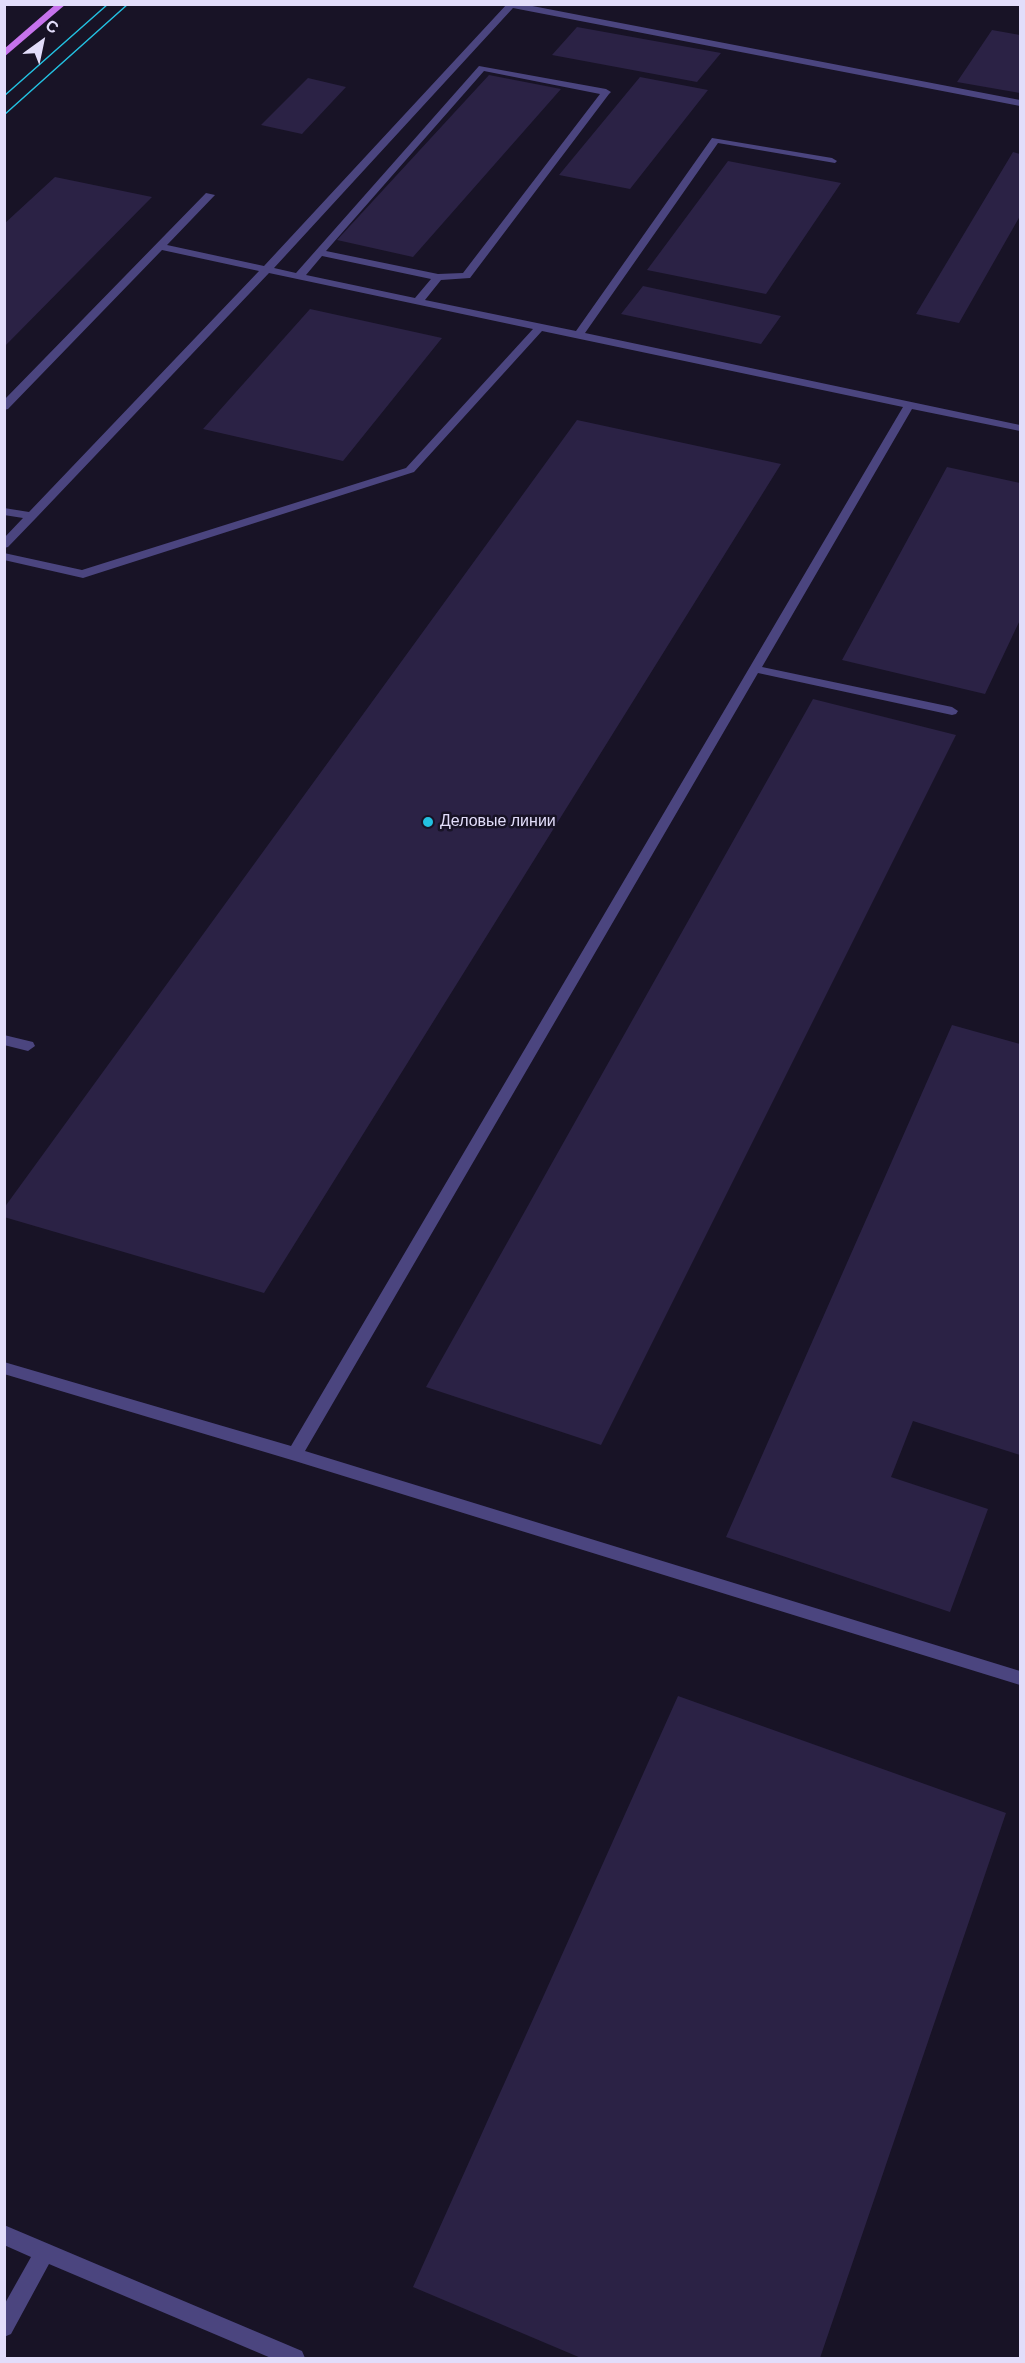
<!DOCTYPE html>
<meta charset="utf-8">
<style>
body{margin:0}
#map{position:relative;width:1025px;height:2363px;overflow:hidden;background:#181326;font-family:"DM Sans",sans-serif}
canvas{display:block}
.frame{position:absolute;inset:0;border:6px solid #e2ddfa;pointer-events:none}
.north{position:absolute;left:12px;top:12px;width:60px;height:60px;-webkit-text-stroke:4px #181326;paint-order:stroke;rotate:33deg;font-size:16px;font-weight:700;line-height:24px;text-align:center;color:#e2ddfa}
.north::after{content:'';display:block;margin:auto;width:21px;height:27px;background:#e2ddfa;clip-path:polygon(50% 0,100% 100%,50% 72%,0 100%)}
</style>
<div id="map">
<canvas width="1025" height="2363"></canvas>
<div class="frame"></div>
<div class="north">С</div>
</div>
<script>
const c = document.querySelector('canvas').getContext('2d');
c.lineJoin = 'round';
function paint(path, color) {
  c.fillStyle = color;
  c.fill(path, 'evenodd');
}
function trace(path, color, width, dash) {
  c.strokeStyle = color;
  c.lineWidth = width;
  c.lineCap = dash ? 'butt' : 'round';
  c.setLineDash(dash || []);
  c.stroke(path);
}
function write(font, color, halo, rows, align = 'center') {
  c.font = font + ' "DM Sans",sans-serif';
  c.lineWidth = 5;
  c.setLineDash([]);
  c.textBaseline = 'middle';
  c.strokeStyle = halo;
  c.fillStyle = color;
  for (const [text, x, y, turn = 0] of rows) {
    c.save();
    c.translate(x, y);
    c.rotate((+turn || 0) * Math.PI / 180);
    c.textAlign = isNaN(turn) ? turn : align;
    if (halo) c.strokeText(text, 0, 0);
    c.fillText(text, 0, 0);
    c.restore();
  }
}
paint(new Path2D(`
 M577,27L721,53L697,82L552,55Z
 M992,30L1020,35V93L957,82Z
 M489,75L561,89L413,257L337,240Z
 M640,77L708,90L630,189L559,175Z
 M308,78L346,87L302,134L261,125Z
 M1013,152L1020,154V216L959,323L916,314Z
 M728,161L841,183L766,294L647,270Z
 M55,177L152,197L4,347V224Z
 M643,286L781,316L761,344L621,314Z
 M310,309L442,338L343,461L203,429Z
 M577,420L781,464L264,1293L4,1217V1208Z
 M947,467L1020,483V620L985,694L842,660Z
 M813,699L956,735L601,1445L426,1387Z
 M952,1025L1020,1044V1455L913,1421L891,1477L988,1509L950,1612L726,1537Z
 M678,1696L1006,1813L820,2358H581L413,2287Z`), '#2b2245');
paint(new Path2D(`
 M507,4H522L1020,100V106L513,8L274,268L296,273L479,66L606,89L611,92L609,94L470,278L441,280L425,300L576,331L712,138L832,158L837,161L835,163L718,143L585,333L1020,425V431L912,409L762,667L952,707L958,711L956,714L952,715L758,673L305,1451L1020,1671V1685L295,1461L4,1374V1362L291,1446L903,407L542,331L414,472L83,578L4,560V553L82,570L406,468L533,329L269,273L36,518L8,547L4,548V538L23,518L4,515V508L29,512L259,271L162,250L8,409L4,410V400L206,193L215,195L167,245L264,266ZM484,71L600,94L463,273L438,274L326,251ZM322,256L431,279L415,298L306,275Z
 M4,1035L33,1042L35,1046L28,1051L4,1045Z
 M4,2225L302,2351L305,2358H271L49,2264L11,2334L4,2337V2305L31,2257L4,2245Z`), '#4b457f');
paint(new Path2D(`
 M56,4H66L4,57V49Z`), '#c673ec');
trace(new Path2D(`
 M4,96L108,4
 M4,115L128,4`), '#23c1e1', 1.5);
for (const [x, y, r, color] of [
 [428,822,6,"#23c1e1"]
]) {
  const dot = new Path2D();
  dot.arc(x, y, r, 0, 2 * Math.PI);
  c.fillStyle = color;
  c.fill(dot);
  trace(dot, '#181326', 2);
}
write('16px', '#e2ddfa', '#181326', [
 ["Деловые линии",440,822]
], 'left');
</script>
